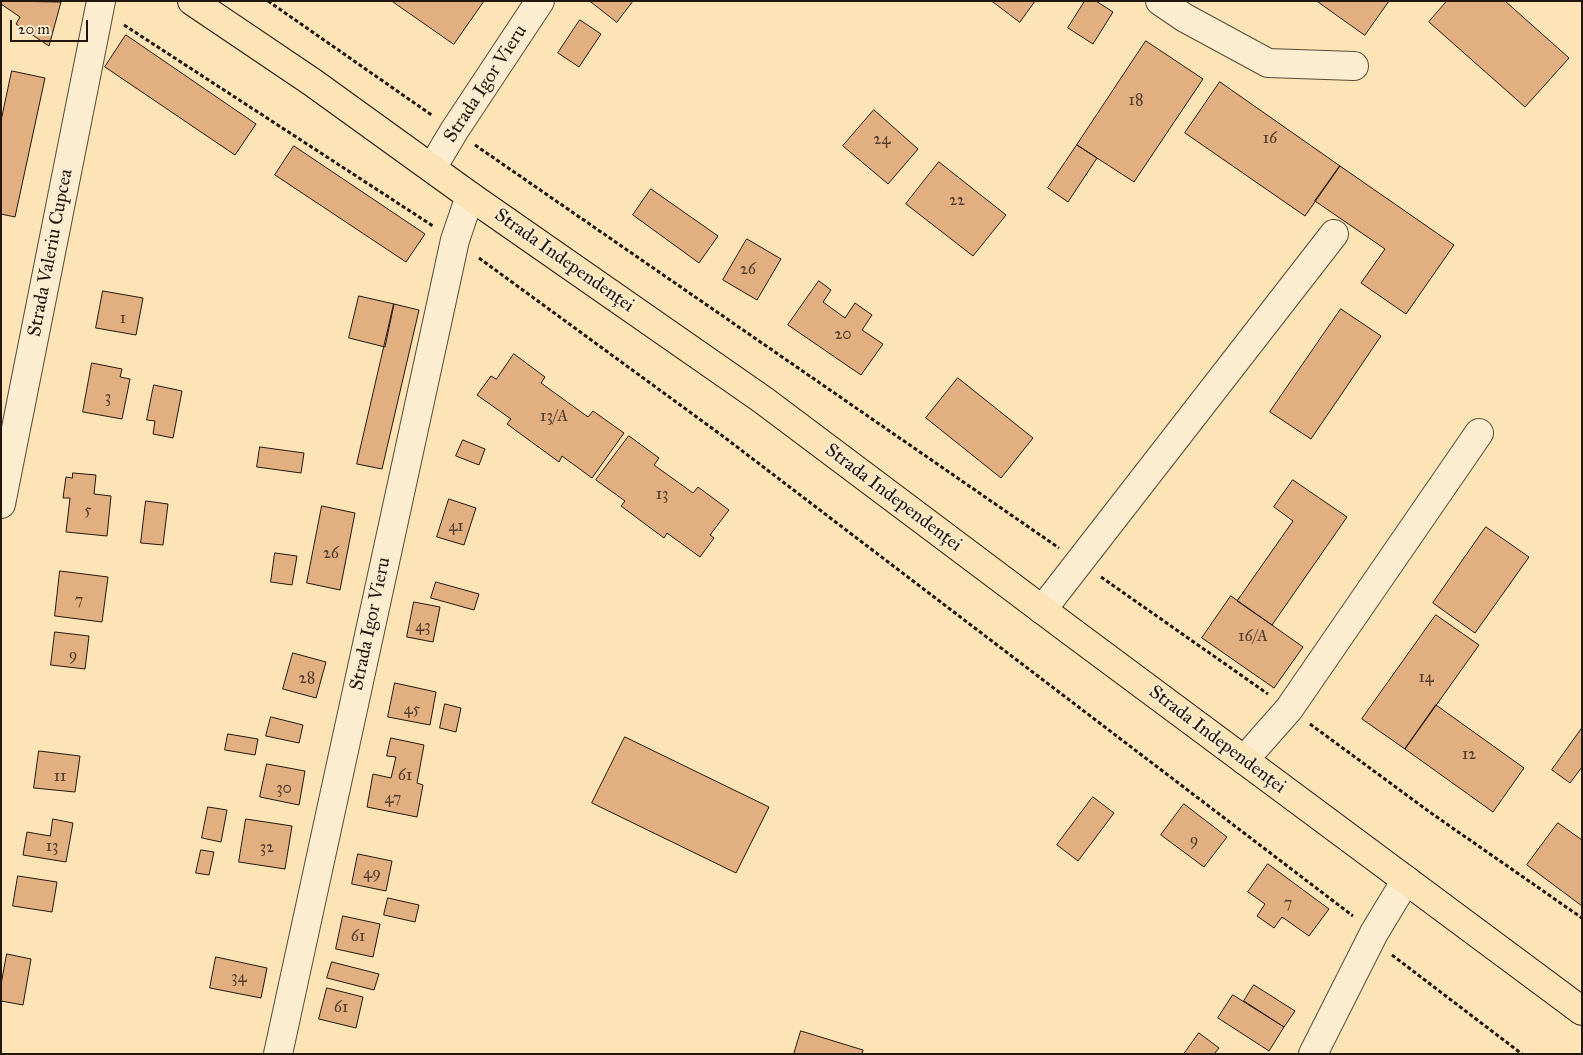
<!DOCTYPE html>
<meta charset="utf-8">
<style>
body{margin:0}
#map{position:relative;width:1583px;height:1055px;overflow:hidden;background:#fce4b6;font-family:"IM FELL Great Primer",serif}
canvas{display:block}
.frame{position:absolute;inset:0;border:2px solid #22170d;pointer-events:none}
.scale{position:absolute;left:10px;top:20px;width:78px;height:22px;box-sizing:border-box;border:2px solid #22170d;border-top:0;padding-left:6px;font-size:15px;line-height:18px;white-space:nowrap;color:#22170d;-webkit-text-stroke:4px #fdedd0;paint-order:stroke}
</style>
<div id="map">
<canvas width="1583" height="1055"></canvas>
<div class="frame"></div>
<div class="scale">20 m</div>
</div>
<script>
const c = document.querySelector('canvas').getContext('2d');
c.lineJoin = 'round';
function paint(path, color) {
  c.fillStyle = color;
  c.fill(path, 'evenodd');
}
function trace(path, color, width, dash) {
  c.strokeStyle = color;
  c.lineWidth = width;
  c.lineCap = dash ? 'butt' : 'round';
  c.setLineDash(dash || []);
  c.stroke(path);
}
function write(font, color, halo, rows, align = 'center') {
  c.font = font + ' "IM FELL Great Primer",serif';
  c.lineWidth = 4;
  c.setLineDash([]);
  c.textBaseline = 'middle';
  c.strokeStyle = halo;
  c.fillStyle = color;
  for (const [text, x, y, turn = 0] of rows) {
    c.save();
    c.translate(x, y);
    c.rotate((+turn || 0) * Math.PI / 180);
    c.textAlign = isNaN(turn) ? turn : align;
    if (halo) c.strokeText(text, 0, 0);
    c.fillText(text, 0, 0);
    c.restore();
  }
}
const building = new Path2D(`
 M1,1L61,2L49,46L16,24L20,17L1,4Z
 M392,1H484L454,44Z
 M590,1H633L617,22Z
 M992,1H1035L1020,22Z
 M1085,1H1096L1113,12L1093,44L1068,28Z
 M1317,1H1389L1365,35Z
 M1447,1H1505L1569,58L1525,107L1429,22Z
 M580,20L601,34L579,67L558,53Z
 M126,35L256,124L235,155L105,67Z
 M1146,41L1203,79L1134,182L1077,145Z
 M12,71L45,78L15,217L1,214V121Z
 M1220,82L1340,166L1305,216L1185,133Z
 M874,110L918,149L888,184L843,146Z
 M1077,145L1097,158L1068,202L1048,188Z
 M294,146L425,234L406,262L275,175Z
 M939,162L1006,215L973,256L906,204Z
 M1340,166L1454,245L1406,314L1361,283L1385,249L1315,201Z
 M651,189L718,236L699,263L633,215Z
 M747,239L781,259L757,300L723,280Z
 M819,281L831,290L823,302L845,318L855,303L872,315L862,330L883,344L861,375L788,325Z
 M103,291L143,298L136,335L96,328Z
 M359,296L394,304L385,347L349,338Z
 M394,304L419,310L382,469L357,464Z
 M1341,309L1381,336L1311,439L1270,412Z
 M514,354L545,377L541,383L588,417L593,411L624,433L592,478L562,456L559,462L507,424L511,419L477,395L491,376L496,379Z
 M92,363L122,369L120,377L130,379L122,419L83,412Z
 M958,378L1033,438L1001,478L926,418Z
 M154,385L182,391L173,438L153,434L155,421L147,420Z
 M629,436L659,458L654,465L693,493L698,487L729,510L710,535L714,538L700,557L667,533L664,538L621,506L625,501L596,480Z
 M463,440L485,449L479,465L456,456Z
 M260,447L304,453L301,473L257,467Z
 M73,473L96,475L94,494L111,496L107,536L66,532L70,498H63L66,477L72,478Z
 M1293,480L1347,517L1272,625L1237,601L1293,521L1274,507Z
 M449,499L476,508L464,545L437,537Z
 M146,501L168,504L163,545L141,543Z
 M322,506L355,513L340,590L307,583Z
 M1486,527L1529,557L1475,633L1433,603Z
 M275,553L297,556L292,585L271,582Z
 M60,571L108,577L102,622L55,616Z
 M436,582L479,594L474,610L431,598Z
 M1231,596L1303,647L1274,688L1202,638Z
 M414,602L440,607L433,642L407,637Z
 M1436,615L1479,645L1405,749L1362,719Z
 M55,632L89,636L85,669L51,665Z
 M293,653L326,662L316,698L283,689Z
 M395,683L436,692L430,725L388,717Z
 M445,704L461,708L456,732L440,728Z
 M1436,705L1524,768L1493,812L1405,749Z
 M271,717L303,725L299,743L266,736Z
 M1582,728V767L1570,783L1552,770Z
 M228,734L258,739L255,755L225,750Z
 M625,737L769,807L736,873L592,803Z
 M391,738L424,745L417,783L423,785L417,817L367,807L373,774L391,778L396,757L387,756Z
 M39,751L80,756L75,792L34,788Z
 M267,764L305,771L299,805L260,797Z
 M1093,797L1114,813L1078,861L1057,845Z
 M1184,804L1227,837L1204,867L1161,835Z
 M208,807L227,810L221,842L202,838Z
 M53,819L73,823L66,862L23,855L27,832L50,836Z
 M246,819L292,826L285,869L239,862Z
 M1558,823L1582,840V906L1527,865Z
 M201,850L214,852L209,875L196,873Z
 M358,854L392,861L386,891L352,884Z
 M1268,864L1329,909L1309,936L1282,917L1274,928L1257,916L1265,904L1248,892Z
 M18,876L57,882L52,912L13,906Z
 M388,898L419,905L415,922L384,915Z
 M343,916L380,924L373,957L336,949Z
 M7,954L31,959L23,1005L1,1001V985Z
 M216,957L267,968L261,998L210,988Z
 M332,962L379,974L374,990L327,978Z
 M1254,985L1295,1011L1284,1027L1244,1001Z
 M327,988L363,997L356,1028L319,1019Z
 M1233,995L1284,1027L1269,1051L1218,1018Z
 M801,1031L863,1050L862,1054H794Z
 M1199,1033L1219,1048L1214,1054H1184Z`);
paint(building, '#e2af81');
trace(building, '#22170d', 1);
const minor = new Path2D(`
 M1160,1L1185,18L1268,63L1354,66
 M432,168L454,131L540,1
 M1,504L101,1
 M1042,610L1334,234
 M1244,760L1289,709L1479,433
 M278,1054L455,240L470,196
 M1313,1054L1374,933L1406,880`);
const major = new Path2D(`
 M192,1L312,82L470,196L763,400L1072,632L1582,1011`);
trace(minor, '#584a37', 30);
trace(major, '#22170d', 30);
trace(new Path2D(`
 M268,1L433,116
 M124,25L433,226
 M475,145L1059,548
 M479,258L724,437L1353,916
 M1101,577L1268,694
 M1310,724L1431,813L1582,918
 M1392,955L1522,1054`), '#22170d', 3, [4, 2.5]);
trace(minor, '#fdedd0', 28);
trace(major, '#fce4b6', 28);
write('16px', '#523d2a', null, [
 ["18",1136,101],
 ["16",1270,139],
 ["24",882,140],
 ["22",957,201],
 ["26",748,270],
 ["1",123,319],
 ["20",843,335],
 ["3",108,398],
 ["13/A",554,417],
 ["13",662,495],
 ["5",88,511],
 ["41",456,527],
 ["26",331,554],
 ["7",79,601],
 ["43",423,627],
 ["16/A",1253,637],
 ["9",73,656],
 ["14",1426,678],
 ["28",307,679],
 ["45",412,710],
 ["12",1469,755],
 ["61",405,776],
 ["11",60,777],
 ["30",284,789],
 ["47",393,799],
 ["9",1194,841],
 ["13",52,847],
 ["32",267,848],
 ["49",372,874],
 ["7",1288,904],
 ["61",358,937],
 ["34",239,978],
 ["61",341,1008]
]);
write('19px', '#22170d', '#fdedd0', [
 ["Strada Igor Vieru",486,84,-57],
 ["Strada Valeriu Cupcea",51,253,-79],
 ["Strada Independenței",564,261,35],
 ["Strada Independenței",893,498,37],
 ["Strada Igor Vieru",371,624,-78],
 ["Strada Independenței",1217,740,37]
]);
</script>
